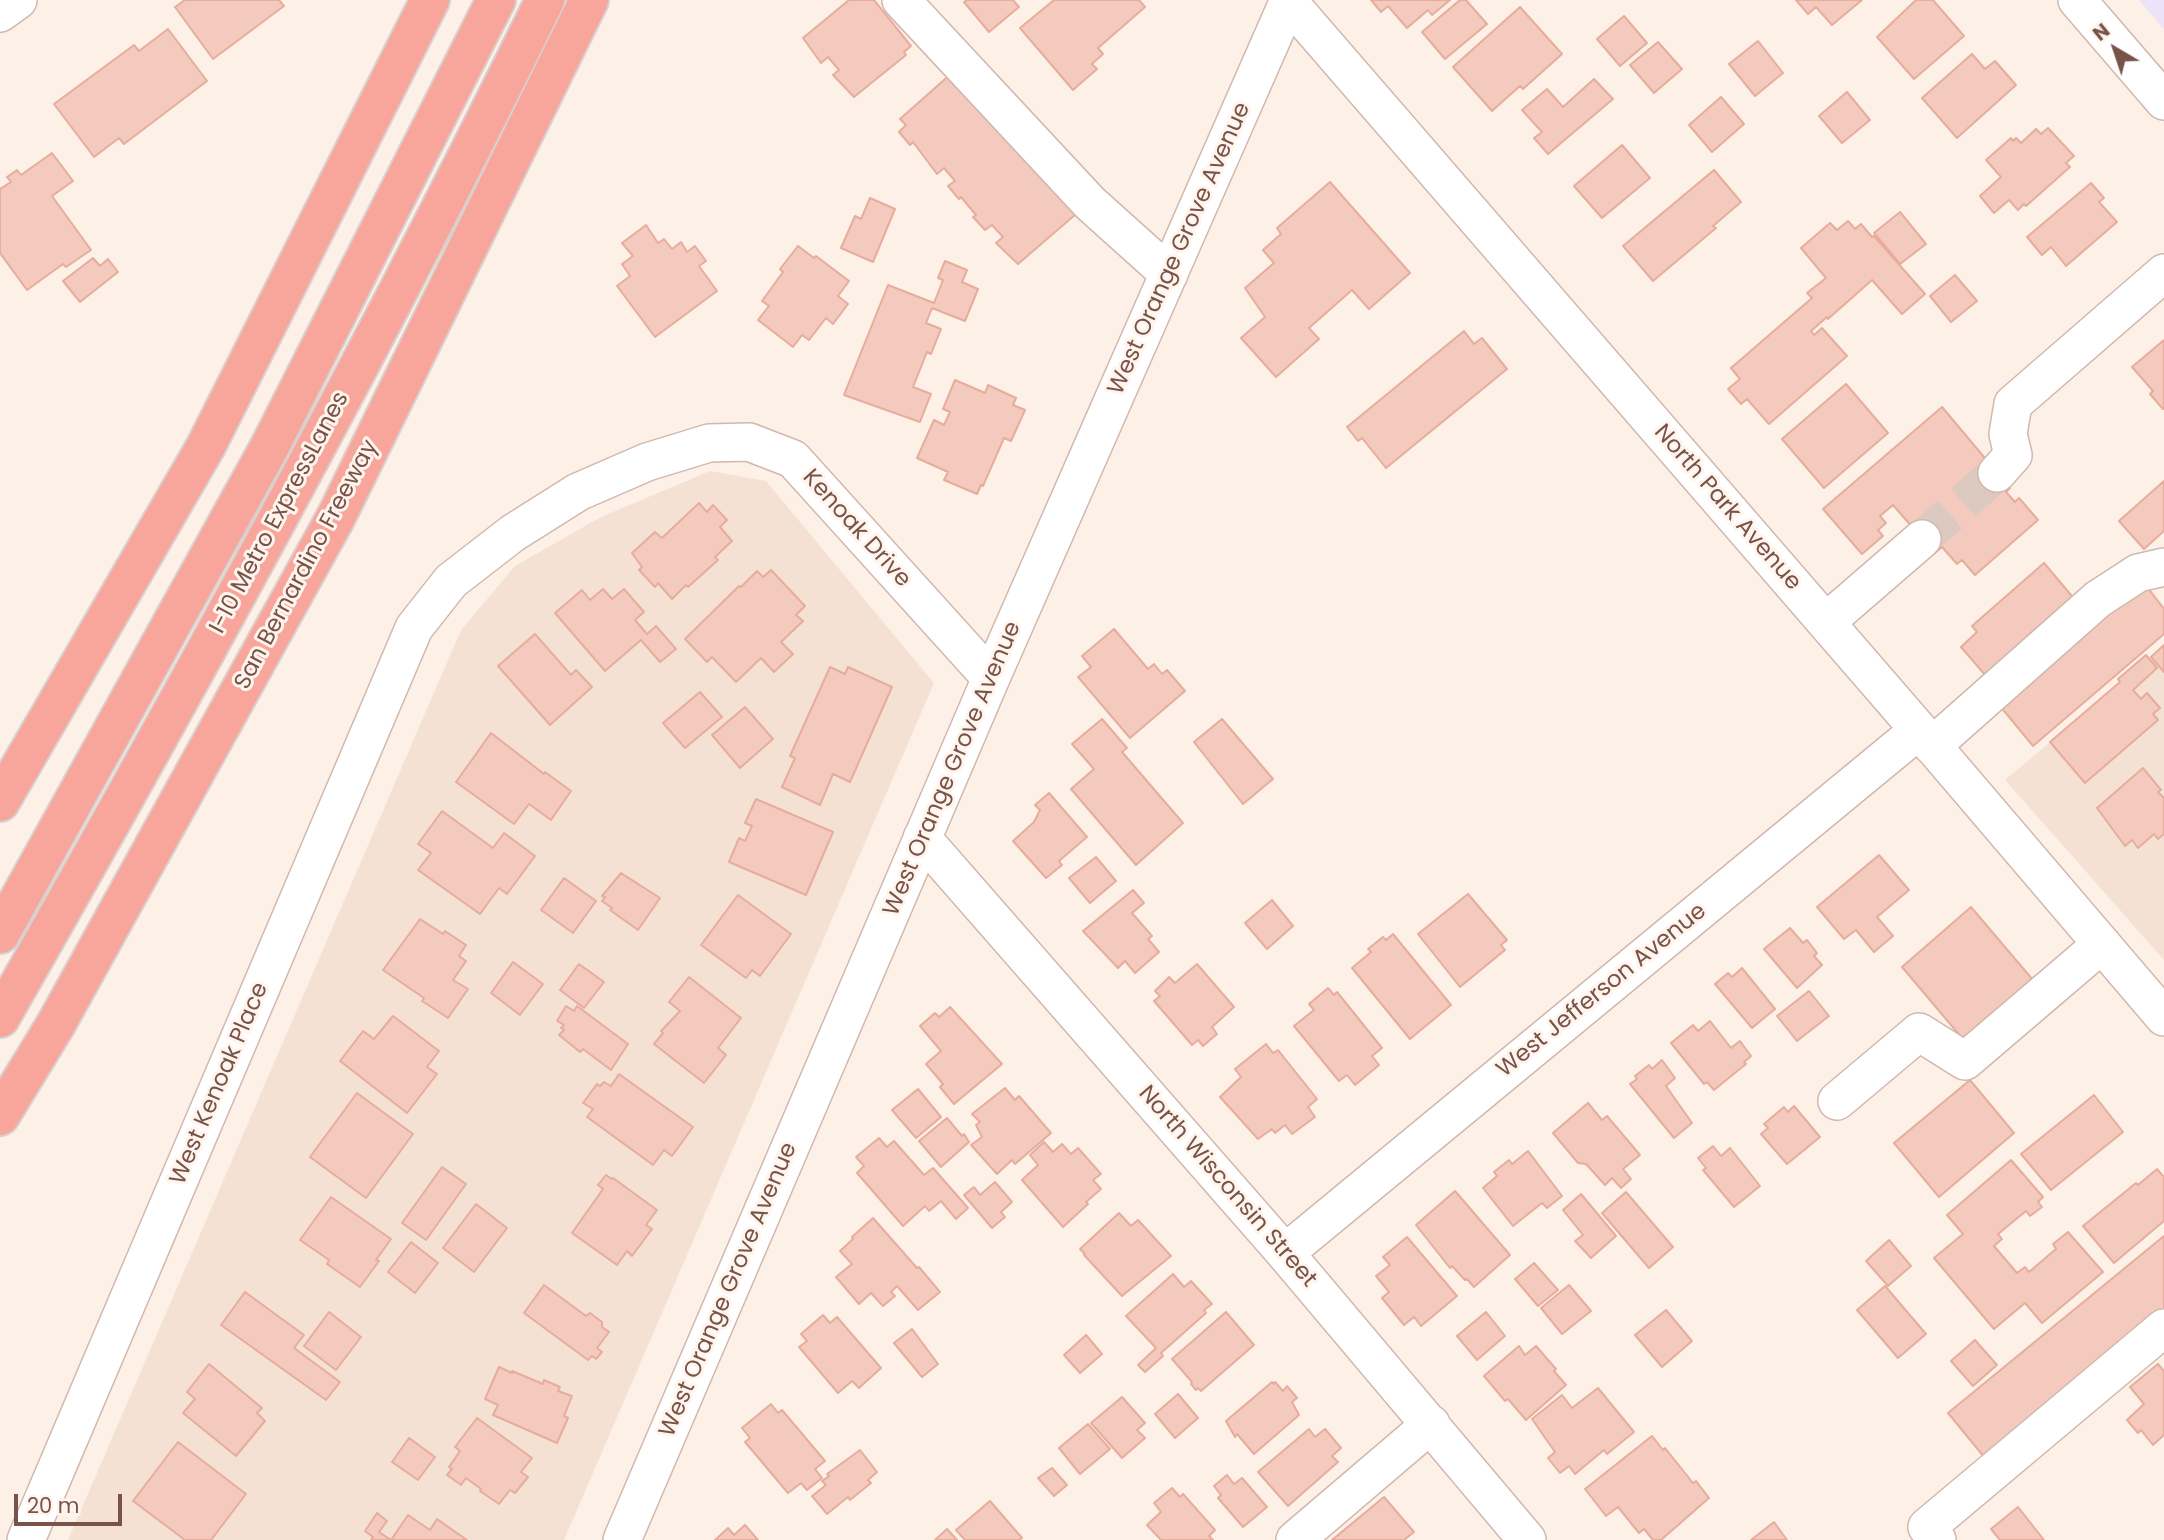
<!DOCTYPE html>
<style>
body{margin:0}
#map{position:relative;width:2164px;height:1540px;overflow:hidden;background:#fdf0e6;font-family:Poppins,sans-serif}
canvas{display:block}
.north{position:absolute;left:2080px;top:14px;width:70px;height:70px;-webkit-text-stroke:5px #fff5ed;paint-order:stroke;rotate:321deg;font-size:19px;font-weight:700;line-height:28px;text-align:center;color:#77534a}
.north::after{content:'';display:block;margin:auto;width:24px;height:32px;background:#77534a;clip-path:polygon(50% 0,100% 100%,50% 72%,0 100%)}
.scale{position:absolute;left:14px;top:1494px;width:108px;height:32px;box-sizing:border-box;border:4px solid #77534a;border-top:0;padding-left:9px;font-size:21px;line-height:24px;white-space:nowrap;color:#77534a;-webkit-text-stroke:5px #fff5ed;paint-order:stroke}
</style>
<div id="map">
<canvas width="2164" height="1540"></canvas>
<div class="north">N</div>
<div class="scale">20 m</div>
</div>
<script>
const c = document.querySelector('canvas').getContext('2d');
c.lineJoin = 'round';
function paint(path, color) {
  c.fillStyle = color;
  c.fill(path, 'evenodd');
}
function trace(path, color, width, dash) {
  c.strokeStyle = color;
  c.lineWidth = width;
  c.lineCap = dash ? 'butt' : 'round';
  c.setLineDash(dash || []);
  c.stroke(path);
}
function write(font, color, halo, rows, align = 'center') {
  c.font = font + ' Poppins,sans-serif';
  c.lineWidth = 6;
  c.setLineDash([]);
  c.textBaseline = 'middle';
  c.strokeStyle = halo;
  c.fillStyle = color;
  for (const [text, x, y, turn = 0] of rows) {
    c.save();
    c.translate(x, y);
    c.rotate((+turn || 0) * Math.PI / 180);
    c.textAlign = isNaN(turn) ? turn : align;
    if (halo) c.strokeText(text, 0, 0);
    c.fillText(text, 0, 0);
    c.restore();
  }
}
paint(new Path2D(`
 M710,471L766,481L934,683L564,1540H68L461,630L515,566L601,517Z
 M2164,647V960L2005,780Z`), '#f5e1d4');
paint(new Path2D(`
 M2139,0H2164V29Z`), '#ede3f9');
const building = new Path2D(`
 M185,0H279L284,6L213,59L175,7Z
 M849,0H874L911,46L904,52L906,55L854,97L833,75L839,70L828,57L821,63L803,38Z
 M967,0H1013L1019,7L989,32L964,2Z
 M1054,0H1139L1145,7L1098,48L1103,54L1092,64L1097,69L1073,90L1020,28Z
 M1371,0H1450L1432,15L1428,10L1407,28L1388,6L1381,12Z
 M1460,0H1466L1487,24L1445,59L1422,32Z
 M1796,0H1862L1832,25L1816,7L1808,14Z
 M1916,0H1933L1964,36L1914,79L1877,37Z
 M1520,7L1562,54L1523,89L1520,86L1492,111L1453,67Z
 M1624,16L1647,43L1620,66L1597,39Z
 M168,29L207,81L124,144L119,138L94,157L54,104L134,45L139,51Z
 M1758,41L1783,73L1755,96L1729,64Z
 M1658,42L1682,69L1654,93L1630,65Z
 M1972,54L1985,69L1995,61L2016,85L1957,138L1922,98Z
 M953,72L1076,214L1018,264L996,243L1003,237L992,225L985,230L973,217L976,215L961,197L959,199L948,186L955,181L944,168L937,174L913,142L910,145L899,132L906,125L900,119Z
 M1594,79L1613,99L1548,154L1534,138L1542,132L1522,110L1547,89L1563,107Z
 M1847,92L1870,120L1842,143L1819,116Z
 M1721,97L1744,124L1712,152L1689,125Z
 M2048,128L2074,156L2066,163L2070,167L2026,206L2024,204L2018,210L2009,200L1994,213L1980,196L2001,177L1986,160L2011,138L2013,141L2016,138L2021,143L2036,129L2041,134Z
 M1622,145L1650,178L1602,218L1574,186Z
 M52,153L73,181L52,196L91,250L66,267L63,264L27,290L0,253V189L11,182L7,177L17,170L21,175Z
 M1714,170L1741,202L1713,226L1716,228L1653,281L1623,246Z
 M1330,182L1410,273L1369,309L1352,290L1309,328L1319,339L1276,377L1241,338L1265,317L1245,288L1274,263L1263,250L1281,234L1277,228Z
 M2091,183L2104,198L2099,202L2117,222L2066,266L2051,247L2042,255L2027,237Z
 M870,198L895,209L873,262L841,248L855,216L861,219Z
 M1900,212L1926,244L1900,264L1874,233Z
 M1848,221L1855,229L1861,224L1872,237L1874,236L1925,294L1902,314L1872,280L1828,319L1827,317L1811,331L1814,335L1822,328L1847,356L1769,424L1747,399L1741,404L1728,389L1740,379L1731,368L1812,298L1807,293L1826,278L1801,248L1830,223L1837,230Z
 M646,225L658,243L664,239L672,249L681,242L687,252L695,246L706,261L699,266L717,291L655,337L617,286L630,276L622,264L633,256L622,243Z
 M798,246L814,258L816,256L849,281L838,296L848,304L833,324L826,318L809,340L802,335L793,347L758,320L769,306L762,301L783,272L780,269Z
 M93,258L100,266L108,259L118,272L80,302L63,281Z
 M945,261L967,270L962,282L978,289L965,321L932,308L926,323L941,329L931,354L927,352L913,387L931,394L920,422L844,395L888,285L934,303L943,280L938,278Z
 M1955,275L1977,301L1951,322L1930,296Z
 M1464,331L1474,344L1482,338L1507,369L1386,468L1362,438L1358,441L1347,427Z
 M2164,340V408L2163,409L2150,394L2153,391L2132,367Z
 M955,380L985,393L988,385L1016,398L1013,405L1025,410L1011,441L1004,438L983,486L981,485L977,494L944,480L948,472L917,458L934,420L944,425L950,412L943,409Z
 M1846,384L1888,433L1824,488L1782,439Z
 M1942,407L2010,488L2006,492L2015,502L2019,498L2038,520L1975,575L1962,560L1957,564L1942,547L1935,553L1893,505L1880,516L1886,523L1878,530L1883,536L1862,554L1823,509Z
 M2164,481V531L2144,549L2119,521Z
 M699,503L707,512L713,505L727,520L720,527L732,541L715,557L718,560L688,587L686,585L672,599L658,583L655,587L639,570L642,567L632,553L655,532L662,538Z
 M2044,563L2076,601L1986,676L1961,647L1977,632L1972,626Z
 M771,570L805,606L796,615L803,621L781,642L793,654L774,672L761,658L736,682L712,657L707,662L685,639L739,586L741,587L757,571L763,577Z
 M2144,583L2164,609V634L2033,746L2000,706Z
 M603,589L612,599L624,589L644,612L635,620L647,634L656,626L676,649L660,662L641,640L605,671L555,613L582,590L590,600Z
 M1114,629L1148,669L1154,664L1162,674L1167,670L1185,691L1130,738L1078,677L1091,667L1082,656Z
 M535,634L571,675L576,670L592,687L550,725L498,666Z
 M2164,645V672L2151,657Z
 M2146,655L2157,668L2133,690L2141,699L2147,693L2160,708L2153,714L2158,720L2085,783L2050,742L2120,682L2118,679Z
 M830,667L845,674L848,667L892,687L850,782L833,774L820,805L782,787L795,758L790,756Z
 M700,692L722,717L685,748L663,723Z
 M745,707L773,739L740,768L712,735Z
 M1102,719L1127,748L1122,752L1183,823L1136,865L1071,789L1094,769L1072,744Z
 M1222,719L1273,779L1243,804L1194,742Z
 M491,733L544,774L545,772L571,791L551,820L529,804L514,824L456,782Z
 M2143,768L2161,790L2158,792L2164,798V834L2158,839L2154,834L2138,848L2132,840L2125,846L2097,808Z
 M1049,793L1087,837L1059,861L1062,865L1046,878L1013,841L1034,822L1040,810L1035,805Z
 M756,799L833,832L806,895L729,862L739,838L745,841L752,826L745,823Z
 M442,811L493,848L504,833L535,856L507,894L499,888L480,914L418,870L431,853L418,844Z
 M1879,855L1909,890L1877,917L1893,936L1874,952L1856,930L1844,939L1817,907Z
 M1096,857L1116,881L1090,903L1069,878Z
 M621,873L660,898L638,930L610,910L612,908L602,901L605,897L602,896Z
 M564,878L596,901L573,933L541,910Z
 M1133,890L1144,903L1132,913L1152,936L1148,939L1159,952L1135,973L1125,961L1118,968L1083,931Z
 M1468,894L1507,940L1501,945L1505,950L1460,987L1418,934Z
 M738,895L791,934L760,976L752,970L746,978L701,945Z
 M1272,900L1293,926L1267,949L1245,923Z
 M1971,907L2038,986L1968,1045L1902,967Z
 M420,919L443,934L445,931L466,945L459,956L466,961L453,980L468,989L448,1018L422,1001L424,998L383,970Z
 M1790,928L1803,943L1807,940L1817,953L1814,956L1822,965L1797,988L1764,949Z
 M1393,934L1451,1005L1410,1039L1352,968L1371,952L1368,949L1383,937L1386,940Z
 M513,962L543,984L520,1015L491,993Z
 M579,964L604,982L584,1008L560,990Z
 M1197,964L1234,1007L1212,1027L1217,1034L1203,1046L1198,1040L1192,1045L1154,1001L1160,996L1155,991L1169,977L1175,983Z
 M1742,968L1775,1009L1752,1028L1715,984L1728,973L1732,977Z
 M689,977L741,1018L718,1048L726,1055L704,1083L654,1044L663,1033L661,1031L680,1011L669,1002Z
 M1328,988L1334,995L1337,992L1382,1048L1372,1056L1379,1065L1355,1085L1347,1075L1339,1081L1294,1026L1314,1010L1309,1004Z
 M1809,991L1829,1016L1797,1041L1777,1016Z
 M566,1006L574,1011L577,1006L628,1044L611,1070L583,1049L580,1052L559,1035L564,1030L561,1028L564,1025L557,1021Z
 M950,1007L1002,1064L954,1104L940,1087L943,1084L926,1064L941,1051L920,1026L935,1013L939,1017Z
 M393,1016L439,1051L427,1067L437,1074L407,1113L340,1061L363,1031L374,1039Z
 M1710,1021L1731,1048L1740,1041L1751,1056L1744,1062L1746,1064L1714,1090L1707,1082L1704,1084L1671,1043L1693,1025L1698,1031Z
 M1266,1044L1273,1053L1278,1050L1317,1099L1308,1107L1315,1117L1292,1134L1285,1125L1275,1133L1272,1129L1258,1139L1220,1097L1241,1077L1235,1069Z
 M1662,1060L1675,1078L1666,1086L1692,1123L1674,1138L1630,1084L1637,1079L1635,1076L1649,1065L1652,1069Z
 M619,1074L693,1127L672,1156L664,1150L653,1165L587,1117L593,1109L583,1103L597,1084L600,1086L604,1082L611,1086Z
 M1970,1080L2014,1133L1939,1197L1894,1143Z
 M1005,1088L1015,1100L1019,1096L1051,1133L1015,1164L1012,1160L997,1174L971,1145L982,1137L976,1125L980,1122L972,1114Z
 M918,1089L941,1117L916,1138L892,1110Z
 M357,1093L413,1134L366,1198L310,1157Z
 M2094,1095L2123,1132L2051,1190L2021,1154Z
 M1588,1103L1602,1120L1607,1116L1640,1155L1623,1169L1631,1179L1621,1188L1612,1178L1605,1185L1586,1164L1578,1163L1553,1133Z
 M1794,1106L1820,1137L1787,1164L1761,1134L1768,1128L1764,1124L1784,1107L1788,1112Z
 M947,1118L962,1136L964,1134L969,1142L941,1167L919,1141Z
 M879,1138L887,1147L894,1141L924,1175L933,1168L968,1208L956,1219L941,1201L929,1211L925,1206L903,1226L857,1173L864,1166L856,1157Z
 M1044,1142L1053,1152L1062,1144L1071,1154L1078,1148L1101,1174L1093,1180L1101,1189L1086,1202L1088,1204L1063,1227L1022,1180L1038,1165L1030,1155Z
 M1713,1146L1721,1156L1730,1148L1760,1186L1734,1207L1703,1170L1706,1168L1698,1158Z
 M1528,1151L1562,1196L1547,1208L1542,1203L1513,1226L1483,1188L1497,1176L1494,1172L1509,1160L1512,1164Z
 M2011,1160L2043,1197L2038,1202L2042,1207L2030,1216L2026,1211L1998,1234L2002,1239L1994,1246L2017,1273L2025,1267L2029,1272L2056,1249L2053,1244L2068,1232L2103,1272L2042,1323L2025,1303L1994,1329L1934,1258L1963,1234L1947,1215Z
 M442,1167L466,1184L426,1240L402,1223Z
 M2157,1169L2164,1177V1221L2114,1263L2083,1226L2136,1183L2138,1185Z
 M606,1175L612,1179L613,1178L657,1210L646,1225L652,1229L632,1256L627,1251L617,1265L572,1233L603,1189L598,1185Z
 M995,1182L1012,1202L1001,1212L1005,1217L992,1228L964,1195L974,1187L980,1195Z
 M1455,1191L1510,1255L1474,1287L1467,1279L1465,1280L1452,1266L1450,1268L1416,1225Z
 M1626,1192L1673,1247L1649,1268L1602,1213Z
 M1581,1194L1616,1236L1591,1258L1575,1241L1583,1235L1563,1210Z
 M331,1197L391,1239L376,1260L379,1261L360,1287L327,1264L329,1260L300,1240Z
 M476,1204L507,1228L474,1272L443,1248Z
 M1119,1213L1131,1226L1138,1220L1171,1256L1122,1296L1084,1255L1085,1254L1080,1249Z
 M873,1218L917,1268L919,1267L940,1292L918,1310L897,1286L891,1292L895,1296L883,1306L871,1293L859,1304L836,1277L852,1264L840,1251L853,1239L852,1237Z
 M2164,1236V1312L1985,1458L1948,1413Z
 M1407,1237L1457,1296L1421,1326L1414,1317L1404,1325L1382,1298L1389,1292L1376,1276L1390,1265L1383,1257Z
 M1889,1240L1911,1266L1888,1286L1866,1261Z
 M411,1242L438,1263L415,1293L388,1272Z
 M1534,1263L1558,1290L1538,1306L1515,1279Z
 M1173,1274L1184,1287L1191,1281L1212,1304L1204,1310L1206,1313L1161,1353L1163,1356L1145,1372L1138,1365L1156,1348L1126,1316Z
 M544,1285L586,1316L590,1313L602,1322V1327L609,1332L597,1348L602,1352L596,1359L592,1356L588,1360L524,1313Z
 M1569,1285L1591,1311L1562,1334L1541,1308Z
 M1885,1286L1926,1334L1898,1358L1857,1310Z
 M245,1292L304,1335L294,1348L340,1382L326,1400L221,1325Z
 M1666,1310L1692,1341L1662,1367L1635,1335Z
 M329,1312L361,1337L336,1370L304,1346Z
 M1226,1312L1254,1345L1201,1391L1198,1388L1196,1390L1191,1384L1192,1382L1172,1359Z
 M1486,1312L1505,1336L1477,1360L1457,1336Z
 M823,1315L830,1323L837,1317L881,1368L859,1388L852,1381L838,1393L799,1347L807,1341L801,1334Z
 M912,1329L938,1364L922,1377L894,1343Z
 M1086,1335L1102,1354L1080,1373L1064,1355Z
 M1975,1340L1997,1365L1973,1386L1951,1361Z
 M1519,1346L1525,1355L1536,1346L1556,1369L1554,1371L1566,1385L1526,1420L1508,1399L1505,1401L1484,1376Z
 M209,1364L262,1408L257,1413L265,1421L236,1456L183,1413L195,1399L187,1392Z
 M2158,1364L2164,1371V1435L2153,1445L2141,1430L2138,1433L2127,1420L2144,1404L2130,1387Z
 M499,1367L512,1373V1371L543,1384L544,1380L560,1387L558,1391L572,1396L564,1416L568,1418L557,1443L493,1415L498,1405L485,1399Z
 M1272,1382L1274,1384L1275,1382L1283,1391L1287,1386L1297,1398L1292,1402L1299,1415L1254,1454L1237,1434L1235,1437L1226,1421Z
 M1598,1388L1634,1432L1607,1454L1604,1450L1575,1474L1569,1466L1560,1473L1548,1458L1555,1452L1532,1419L1562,1395L1572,1408Z
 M1178,1394L1198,1418L1175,1438L1155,1414Z
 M1122,1397L1145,1423L1137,1430L1145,1438L1122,1458L1091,1423Z
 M771,1404L778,1413L782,1410L825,1461L815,1469L822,1478L807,1490L801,1483L788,1493L745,1442L750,1438L742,1428Z
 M477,1418L532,1458L521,1472L528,1477L515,1493L510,1490L499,1504L480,1491L481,1489L466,1478L461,1485L447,1475L452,1469L449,1467L460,1451L455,1447Z
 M1088,1424L1110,1449L1080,1474L1059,1448Z
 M1309,1429L1315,1437L1325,1429L1341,1448L1332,1456L1338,1462L1288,1506L1258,1472Z
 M1652,1436L1663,1450L1665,1448L1693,1483L1696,1481L1709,1498L1661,1540H1653L1644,1529L1639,1533L1618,1507L1606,1516L1585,1489Z
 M409,1438L435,1457L418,1480L392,1462Z
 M178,1442L246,1494L211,1540H185L133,1501Z
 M860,1450L877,1472L868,1480L871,1483L850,1500L848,1497L827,1514L812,1496L826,1485L822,1481L829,1476L827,1474Z
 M1052,1468L1067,1485L1054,1496L1038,1478Z
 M1227,1475L1234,1484L1242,1478L1267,1507L1243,1527L1218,1498L1221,1495L1214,1486Z
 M1172,1488L1180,1497L1183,1494L1215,1530L1209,1536L1213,1540H1161L1147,1525L1161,1512L1154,1503Z
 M1384,1497L1414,1532L1404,1540H1332Z
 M990,1501L1022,1538L1019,1540H965L956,1530Z
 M2018,1507L2044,1540H2000L1991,1529Z
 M377,1513L387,1521L379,1532L391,1540L408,1515L430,1530L437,1519L467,1540H371L373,1537L365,1531Z
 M1774,1522L1787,1540H1751Z
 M745,1525L758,1540H715L728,1528L734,1535Z
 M947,1529L957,1540H935Z`);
paint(building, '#f3cabd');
trace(building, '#e6ad9d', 2);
trace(new Path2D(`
 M1922,539L1997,473`), '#dcc9bf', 37, [37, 18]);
const minor = new Path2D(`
 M901,0L1090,203L1169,274
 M1287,0L1919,730L2164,1017
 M2077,0L2164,101
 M0,13L18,0
 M1997,473L2013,455L2008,434L2013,404L2164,273
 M1826,622L1922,539
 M1932,746L2098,599L2138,573L2164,567
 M922,838L1285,1253L1527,1540
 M1837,1101L1919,1032L1965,1061L2102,944
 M1285,1253L1919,730
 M26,1540L414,628L451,581L513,533L578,492L647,462L709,443L749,442L793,459L991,678
 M622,1540L991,678L1289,0
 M1295,1540L1431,1424
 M1937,1540L1927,1527L2164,1328`);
const highway = new Path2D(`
 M0,802L206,446L430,0
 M0,934L269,448L496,0
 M0,1018C191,684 376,346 545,0
 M0,1116L56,1024L336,517L589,0`);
trace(minor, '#d1b8ae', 40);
trace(highway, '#d9cfcc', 42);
trace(minor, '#fff', 37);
trace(highway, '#f8a59c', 38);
write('23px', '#77534a', '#fff5ed', [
 ["West Orange Grove Avenue",1180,249,-66],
 ["North Park Avenue",1727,508,49],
 ["I-10 Metro ExpressLanes",280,513,-62],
 ["Kenoak Drive",856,529,48],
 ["San Bernardino Freeway",307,565,-62],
 ["West Orange Grove Avenue",953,769,-67],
 ["West Jefferson Avenue",1602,991,-39],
 ["West Kenoak Place",220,1084,-67],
 ["North Wisconsin Street",1227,1187,49],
 ["West Orange Grove Avenue",729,1290,-67]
]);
</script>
